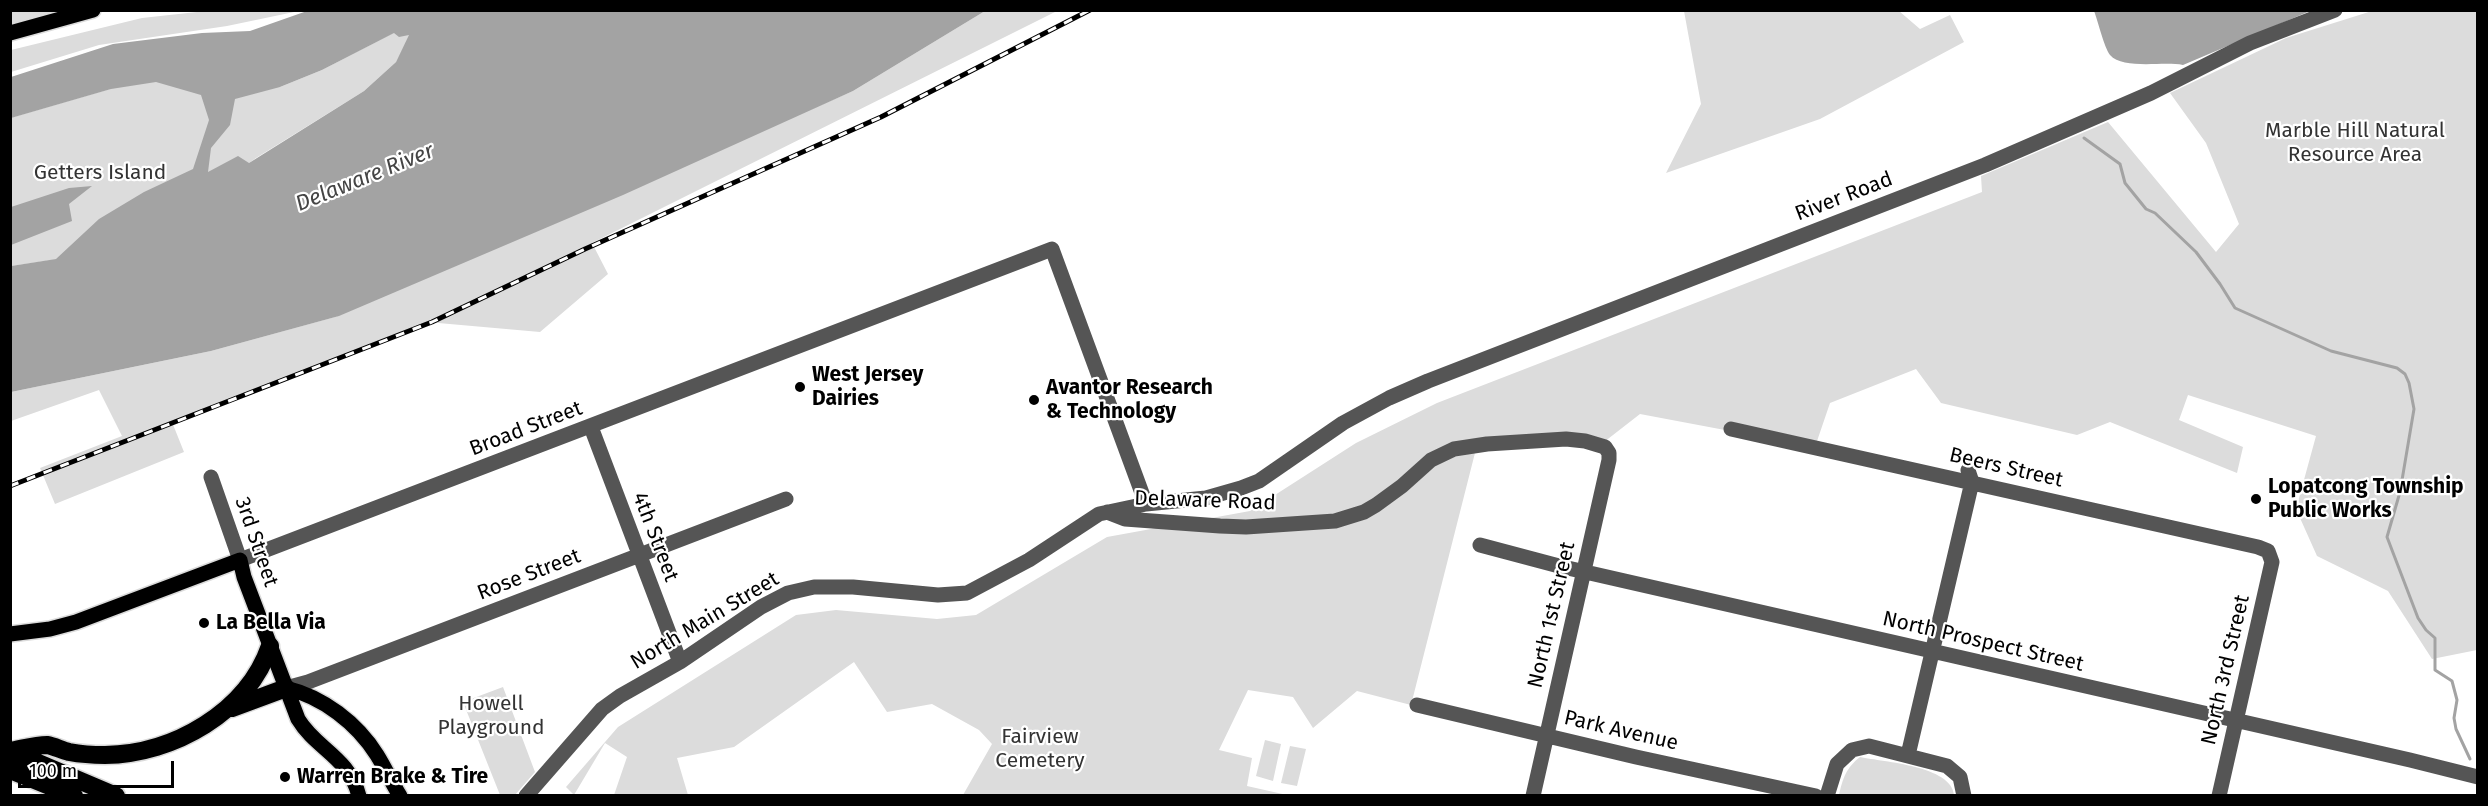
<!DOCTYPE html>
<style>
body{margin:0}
#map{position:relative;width:2488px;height:806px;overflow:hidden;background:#fff;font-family:"Fira Sans",sans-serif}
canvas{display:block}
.frame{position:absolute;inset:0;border:12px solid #000;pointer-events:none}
.scale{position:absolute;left:18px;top:761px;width:156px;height:27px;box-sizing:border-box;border:3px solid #000;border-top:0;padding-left:8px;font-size:18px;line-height:21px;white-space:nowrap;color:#000;-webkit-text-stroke:4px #fff;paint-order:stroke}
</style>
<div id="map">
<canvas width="2488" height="806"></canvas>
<div class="frame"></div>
<div class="scale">100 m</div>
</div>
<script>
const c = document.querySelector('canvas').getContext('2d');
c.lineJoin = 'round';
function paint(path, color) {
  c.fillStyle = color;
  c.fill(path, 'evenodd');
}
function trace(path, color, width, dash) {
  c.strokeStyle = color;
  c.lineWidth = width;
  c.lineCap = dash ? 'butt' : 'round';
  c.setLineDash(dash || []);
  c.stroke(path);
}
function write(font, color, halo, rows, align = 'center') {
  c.font = font + ' "Fira Sans",sans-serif';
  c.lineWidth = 4.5;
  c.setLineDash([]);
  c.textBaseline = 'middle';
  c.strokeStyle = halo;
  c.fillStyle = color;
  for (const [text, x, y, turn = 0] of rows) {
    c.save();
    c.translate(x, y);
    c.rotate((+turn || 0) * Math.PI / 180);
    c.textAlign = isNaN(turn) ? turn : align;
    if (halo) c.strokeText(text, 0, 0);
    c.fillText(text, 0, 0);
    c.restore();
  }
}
paint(new Path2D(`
 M10,11H72L11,27Z
 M206,11H299L227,26L99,45L11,72V50L142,18Z
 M985,11H1057L592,243L608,274L540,332L427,322L400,336L172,422L184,452L55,504L40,468L122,436L99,390L11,421V392L211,351L335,317L853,91Z
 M1684,11H1899L1920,29L1950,15L1964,42L1820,119L1666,173L1701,104Z
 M2372,11H2477V650L2432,659L2388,591L2317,556L2296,509L2316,436L2188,395L2179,420L2243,447L2237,473L2110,422L2077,435L1941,403L1916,369L1830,403L1815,447L1640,414L1604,442L1477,445L1411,705L1357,691L1313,728L1293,697L1248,690L1219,750L1252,758L1247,786L1287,795H963L992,744L979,730L932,704L887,712L854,662L734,747L677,758L688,795H614L627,757L605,743L574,795L566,787L618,727L796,615L836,610L937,619L976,615L1107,537L1250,511L1356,443L1437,403L1982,192L1981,176L2108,122L2216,252L2239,224L2206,143L2170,93L2286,38Z
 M395,32L410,35L396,62L364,91L256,158L134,248L11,266L10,118L110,89L127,77L280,87L322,70Z
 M503,687L535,772L515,795H500L463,702Z
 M1265,740L1281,744L1273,781L1256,776Z
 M1290,746L1306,749L1297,786L1281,783Z
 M1860,757C1884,762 1952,766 1954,795H1839C1843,778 1846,768 1860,757Z`), '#dcdcdc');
paint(new Path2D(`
 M307,11V10L985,11L853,91L623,195L339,316L211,351L11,392V266L56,259L99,219L144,192L193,169L209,120L201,95L156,82L111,89L11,118V77L113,44L202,33L250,31ZM394,33L399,37L409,35L396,62L364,91L249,163L238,156L208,172L211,148L230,125L235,99L280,87L322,70Z
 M2094,11H2310L2183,65C2163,61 2123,70 2110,55C2104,47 2098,21 2094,11Z
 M92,186L69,204L72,221L11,245V207L69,188Z`), '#a3a3a3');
trace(new Path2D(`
 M2084,138L2120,164L2125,183L2146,209L2155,213L2196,252L2220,284L2235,308L2331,351L2397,368L2405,374L2409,383L2414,409L2400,492L2387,537L2418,618L2426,630L2435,638V670L2452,681L2457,700L2454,718L2456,729L2470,759`), '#a3a3a3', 3);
const major = new Path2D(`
 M10,33L93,10
 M10,634L50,629L76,622L240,560L244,577L298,719C316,749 349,757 359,796
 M286,688C323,697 357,723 377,755C385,768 392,783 400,796`);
const highway = new Path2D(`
 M232,708L286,688
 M10,751C22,749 35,745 47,745C54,746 61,750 69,752C80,754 93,755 105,755C174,754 247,712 270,646
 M10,751L116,796
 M10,770L74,796`);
trace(major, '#dbdbdb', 18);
trace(highway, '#dbdbdb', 21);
trace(new Path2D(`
 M591,427L680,662
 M1731,429L2258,547L2268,551L2272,562L2219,796
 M211,477L240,560L1052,249L1146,504
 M1107,512L1125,519L1220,526L1246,527L1335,521L1364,512L1376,505L1402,486L1431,460L1454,449L1487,444L1566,439L1585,441L1605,447L1609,453V460L1533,796
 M1480,545L1559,566L2410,760L2478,777
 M286,688L308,682L786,499
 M1417,705L1636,757L1816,796
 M1908,755L1972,482L1968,470
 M526,796L602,709L620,696L680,662L761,607L788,593L814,587H853L938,595L967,593L1029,560L1099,514L1146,504L1206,498L1241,488L1259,481L1343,423L1389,398L1428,381L1985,165L2151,93L2250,43L2335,10
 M1827,796L1837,764L1852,750L1869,746L1947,766L1960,777L1964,796`), '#555', 15);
trace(major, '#000', 15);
trace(highway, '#000', 18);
const rail = new Path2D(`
 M10,486L432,322L585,249L881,117L1090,10`);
trace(rail, '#000', 5);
trace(rail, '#fff', 3, [9]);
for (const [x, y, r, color] of [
 [800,387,6,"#000"],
 [1034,400,6,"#000"],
 [2256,499,6,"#000"],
 [204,623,6,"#000"],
 [285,777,6,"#000"]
]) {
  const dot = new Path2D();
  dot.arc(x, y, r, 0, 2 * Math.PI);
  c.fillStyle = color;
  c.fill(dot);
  trace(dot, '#fff', 2);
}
write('21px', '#333', '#fff', [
 ["Marble Hill Natural",2355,131],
 ["Resource Area",2355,155],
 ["Getters Island",100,173],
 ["Howell",491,704],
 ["Playground",491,728],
 ["Fairview",1040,737],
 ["Cemetery",1040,761]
]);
write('21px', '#000', '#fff', [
 ["River Road",1844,197,-21],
 ["Broad Street",526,429,-21],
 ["Beers Street",2006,468,13],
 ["Delaware Road",1205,501,2],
 ["4th Street",655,537,69],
 ["3rd Street",256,542,71],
 ["Rose Street",529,575,-21],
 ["North 1st Street",1552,615,-77],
 ["North Main Street",705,621,-31],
 ["North Prospect Street",1983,642,13],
 ["North 3rd Street",2226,670,-77],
 ["Park Avenue",1621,731,13]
]);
write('bold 21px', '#000', '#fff', [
 ["West Jersey",812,375],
 ["Dairies",812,399],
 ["Avantor Research",1046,388],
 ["& Technology",1046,412],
 ["Lopatcong Township",2268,487],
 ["Public Works",2268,511],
 ["La Bella Via",216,623],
 ["Warren Brake & Tire",297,777]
], 'left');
write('italic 22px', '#444', '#fff', [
 ["Delaware River",365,178,-22]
]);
</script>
